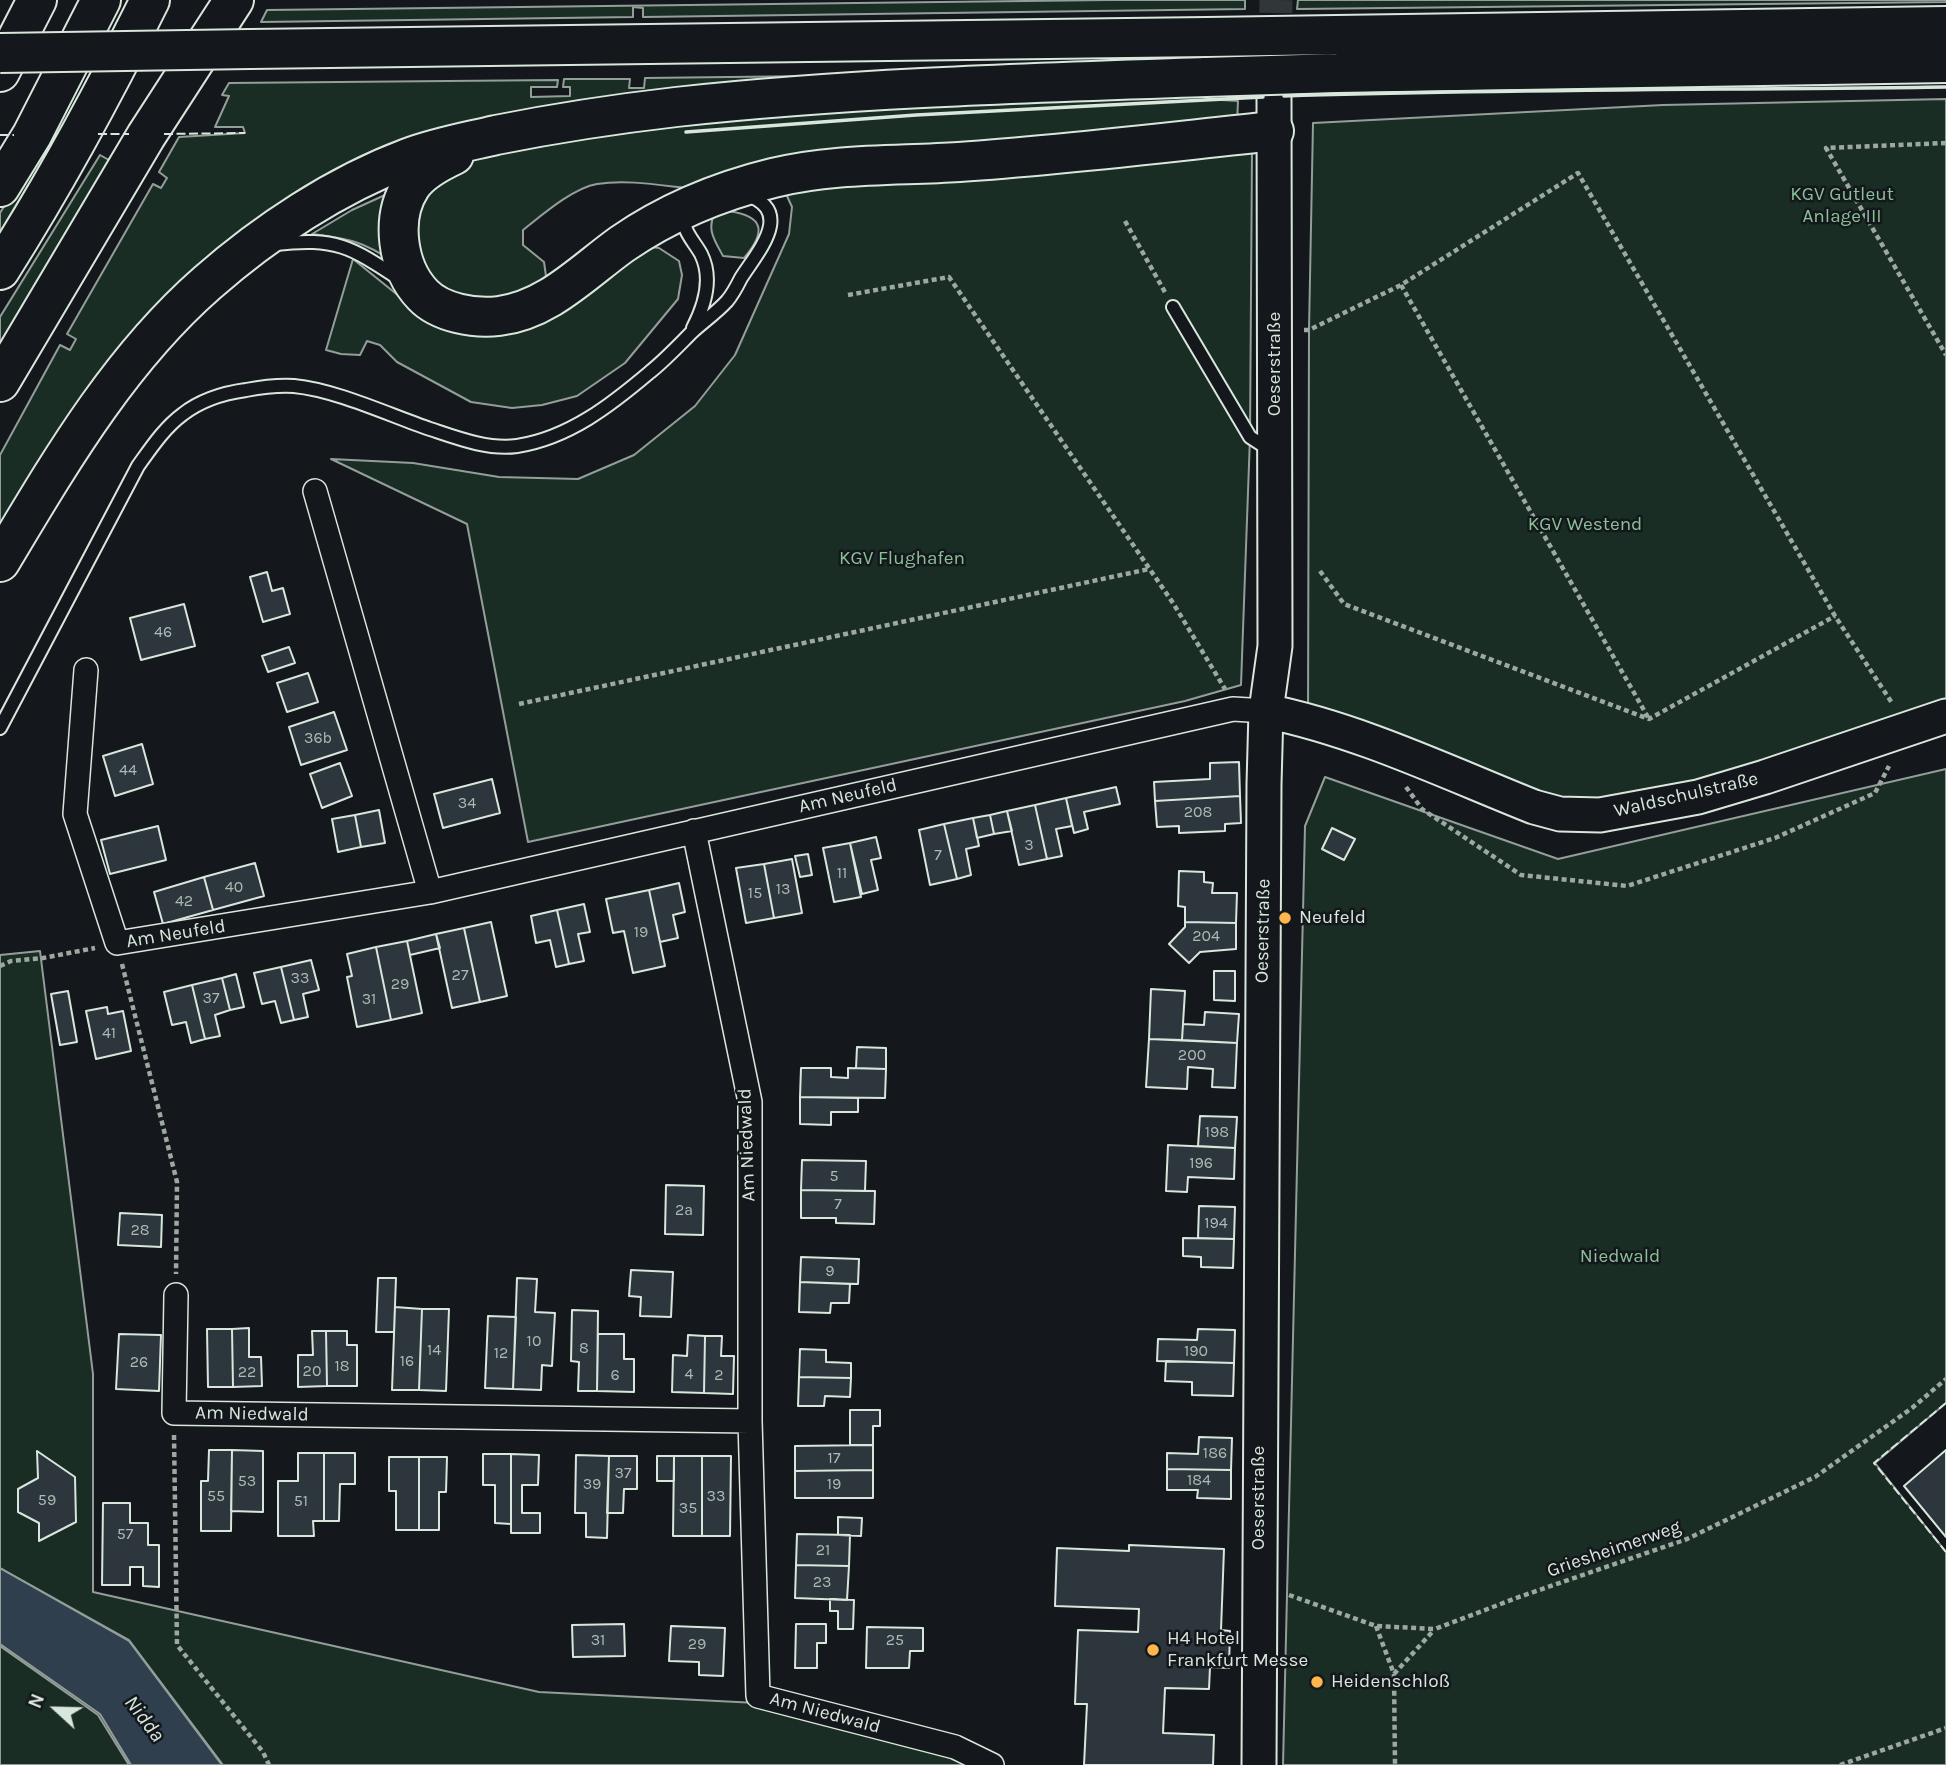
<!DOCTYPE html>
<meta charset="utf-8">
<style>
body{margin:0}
#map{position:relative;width:1946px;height:1765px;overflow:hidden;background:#14181c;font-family:Karla,sans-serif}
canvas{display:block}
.north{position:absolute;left:21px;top:1674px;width:70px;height:70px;-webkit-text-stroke:5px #14181c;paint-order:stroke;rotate:292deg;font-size:19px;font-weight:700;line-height:28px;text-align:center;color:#d8e6dc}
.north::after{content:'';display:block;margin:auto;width:24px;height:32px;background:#d8e6dc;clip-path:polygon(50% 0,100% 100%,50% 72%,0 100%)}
</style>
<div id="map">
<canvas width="1946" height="1765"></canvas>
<div class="north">N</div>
</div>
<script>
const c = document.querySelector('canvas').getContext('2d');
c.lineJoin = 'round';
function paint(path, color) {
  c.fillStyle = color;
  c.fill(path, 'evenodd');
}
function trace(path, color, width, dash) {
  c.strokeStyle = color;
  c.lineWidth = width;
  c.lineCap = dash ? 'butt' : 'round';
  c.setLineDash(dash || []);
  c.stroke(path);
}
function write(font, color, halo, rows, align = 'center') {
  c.font = font + ' Karla,sans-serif';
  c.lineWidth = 5;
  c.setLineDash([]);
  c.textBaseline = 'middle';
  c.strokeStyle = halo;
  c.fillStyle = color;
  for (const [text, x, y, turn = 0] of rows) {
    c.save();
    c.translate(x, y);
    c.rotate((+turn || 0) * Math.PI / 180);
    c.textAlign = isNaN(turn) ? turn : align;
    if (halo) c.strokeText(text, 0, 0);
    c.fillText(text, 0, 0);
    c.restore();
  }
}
const green = new Path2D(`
 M1109,0H1245V9L643,17V8L633,7V17L261,22L267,10Z
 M1298,0H1946V2L1297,9Z
 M896,75L532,111L252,234L0,541V455L60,345L70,350L76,339L67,334L153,184L161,188L167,178L159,172L179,137L245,133L243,127H215L229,96L222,95L229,83L558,80L557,87H531V97L570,96V87H563L564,79H630L629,88H644L645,78Z
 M1205,93L1206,99L1238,101L1237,124L696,189C664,186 629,179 597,184C573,188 542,215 523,230V245L544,262L546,276L539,288L510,301L460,297L436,284L426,276L413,237L418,205L439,179L473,159L528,145L648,128L831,112Z
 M1946,99V710L1686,812L1577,818L1308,719L1309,330L1313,123L1663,105Z
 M52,144L46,156L0,232V213L37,153Z
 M1252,150L1250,437L1241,685L1185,701L528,842L467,524L331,459L413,463L499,477L578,479L634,455L695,406L735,355L789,234L792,207L787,196L780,191Z
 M100,155L109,160L0,344V317Z
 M396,190L394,262C362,241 350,239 312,234L352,210Z
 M728,211C765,216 766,232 744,258L723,256C715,241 706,229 715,213Z
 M644,246L659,248L679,261L682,275L678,299L625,363L577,396L542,405L512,408L471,402L397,362L380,345L367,341L360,355L341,354L326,350L353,259L425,317L446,329Z
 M1946,769V1403L1875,1463L1946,1552V1765H1283L1305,826L1325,777L1558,859Z
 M40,951L93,1374V1592L539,1692L757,1703L977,1765H223L129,1640L0,1568V955Z
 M0,1646L98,1715L129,1765H0Z`);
paint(green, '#1a2d24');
trace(green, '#939e99', 2);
const water = new Path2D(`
 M0,1568L129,1641L222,1765H131L100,1714L0,1644Z`);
paint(water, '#2f3f4d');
trace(water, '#939e99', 2);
const building = new Path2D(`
 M267,572L272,591L283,588L290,614L263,622L250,577Z
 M184,604L195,646L141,660L130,618Z
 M289,647L295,663L268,672L262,656Z
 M308,673L318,702L287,712L277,683Z
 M334,712L347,750L301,765L289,727Z
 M142,744L153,784L115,796L103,756Z
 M1239,762L1240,796L1155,801L1154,782L1210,779V763Z
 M340,763L352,796L322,808L310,774Z
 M492,779L500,813L443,828L434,794Z
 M1116,787L1120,804L1084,812L1088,829L1074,833L1066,798Z
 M1240,796L1241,823L1225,824V831L1179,833V826L1157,827L1155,801Z
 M1066,798L1072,826L1056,829L1062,856L1047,859L1035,805Z
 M1035,805L1047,859L1019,865L1007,811Z
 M379,810L385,843L361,847L355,815Z
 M1007,811L1012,831L994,834L990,815Z
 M355,815L361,847L338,852L332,819Z
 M990,815L994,834L977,838L973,818Z
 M973,818L979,846L966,849L971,875L957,879L944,824Z
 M944,824L957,879L930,885L919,830Z
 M158,826L166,860L110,874L101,840Z
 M1332,828L1355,839L1344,860L1322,849Z
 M876,837L881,858L871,860L878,890L862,894L850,843Z
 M850,843L861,897L834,902L823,848Z
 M808,854L812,875L800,877L795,856Z
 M792,859L802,913L774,918L764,864Z
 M255,863L264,896L213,910L204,877Z
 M764,864L774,918L746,923L736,868Z
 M1179,871L1204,872V882L1213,883L1212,893H1237L1236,923L1185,922V907L1178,906Z
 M204,877L213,910L163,924L154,892Z
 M679,883L685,912L673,915L678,938L660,942L649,890Z
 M649,890L665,966L633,973L624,931L613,933L606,899Z
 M584,904L590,932L578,934L584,961L569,964L557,910Z
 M557,910L569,964L556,967L550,940L536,943L531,916Z
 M491,922L507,996L480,1002L464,928Z
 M1185,922L1236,923V949L1200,952L1189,963L1169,944L1185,927Z
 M464,928L480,1002L452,1008L436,934Z
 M436,934L440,948L410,955L407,941Z
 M407,941L422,1013L391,1020L376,947Z
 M376,947L391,1020L357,1027L347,977L352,976L347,954Z
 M311,960L319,990L303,994L308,1017L294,1020L281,967Z
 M281,967L294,1020L281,1023L275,1001L262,1004L254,973Z
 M1214,971H1235V1001L1214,1000Z
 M236,974L244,1007L230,1010L222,978Z
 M222,978L230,1010L215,1015L220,1036L205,1039L192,985Z
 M192,985L205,1039L191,1043L186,1022L172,1025L164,992Z
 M1151,989L1185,991L1182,1040L1149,1039Z
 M68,991L77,1042L60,1045L51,994Z
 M107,1007L108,1014L123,1011L131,1051L96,1059L86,1011Z
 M1205,1012L1239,1014L1237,1043L1182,1040L1183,1024L1204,1025Z
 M1149,1039L1237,1043L1235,1088L1212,1087L1213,1069L1188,1067L1187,1089L1146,1087Z
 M857,1047L886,1048V1069L856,1068Z
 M801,1068H831V1077L848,1078V1068L886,1069L885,1098L800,1097Z
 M800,1097L858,1098V1112H831V1125L800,1124Z
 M1200,1116L1237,1117L1235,1148L1198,1146Z
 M1168,1145L1235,1148L1234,1179L1188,1177L1187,1192L1166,1191Z
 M802,1160L866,1161L865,1191L801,1190Z
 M666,1185L704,1186L703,1235L665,1234Z
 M801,1190L875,1191L874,1224L836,1223V1218H801Z
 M1199,1206L1235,1207L1234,1239L1198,1238Z
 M120,1213L162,1215L161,1247L118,1245Z
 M1183,1238L1234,1239L1233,1268L1201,1267V1257L1183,1256Z
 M801,1257L859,1259L858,1284L800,1282Z
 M631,1270L673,1272L671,1317L640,1316L641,1297L629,1296Z
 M378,1278H396L394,1332H376Z
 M517,1278L537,1279L535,1312L555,1313L552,1366L542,1365L541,1390L513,1389Z
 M800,1282L850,1284L849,1303H831L830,1313L799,1312Z
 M395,1307L422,1309L419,1390H392Z
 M422,1309H449L446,1391L419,1390Z
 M572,1310L598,1311L597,1391H578L579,1362L571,1361Z
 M488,1316L516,1317L513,1389L485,1388Z
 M249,1328V1357H261L262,1386L233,1387L232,1329Z
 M207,1329H232L233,1387H208Z
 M1198,1329L1235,1330L1234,1363L1157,1361L1158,1339L1197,1340Z
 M312,1331H326L327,1386L298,1387V1355H313Z
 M326,1331H347V1345H357V1386H327Z
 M119,1334L161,1335L159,1391L116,1389Z
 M598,1334H624V1359H634V1392L597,1391Z
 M688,1335L705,1336L704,1393L672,1392L673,1355L687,1356Z
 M705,1336H722L721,1356H734L733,1394L704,1393Z
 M800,1349L826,1350V1362L851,1363V1378L799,1377Z
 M1166,1361L1234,1363L1233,1396L1192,1395V1382L1165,1381Z
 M799,1377L851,1378L850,1397L825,1396L824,1406H798Z
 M850,1410H880V1426H873V1445H850Z
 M1199,1437L1232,1438L1231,1470L1167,1469V1453L1198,1454Z
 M873,1445V1470L795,1471V1446Z
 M209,1450H232L231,1531H201V1481H208Z
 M232,1450L263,1451V1512L231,1511Z
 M1946,1450V1537L1904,1486Z
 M37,1451L75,1477L76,1522L39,1541V1523L18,1512V1489L38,1478Z
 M298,1453H324V1521H313L314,1536H278V1481H298Z
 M324,1453H355V1484H340L339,1521H324Z
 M483,1454H511V1524L495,1523V1485H483Z
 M511,1454L539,1455L538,1485H522V1513H540V1533H511Z
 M576,1455L609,1456L607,1538L586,1537V1513H575Z
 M609,1456H637V1489H624L623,1513H607Z
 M657,1456H674V1481H657Z
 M674,1456H702V1536H673Z
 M702,1456H731L730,1536H702Z
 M389,1457H419V1530H396V1491H389Z
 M419,1457H447L446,1492H439V1530H419Z
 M1167,1469L1231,1470V1499L1197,1498L1198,1490H1167Z
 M873,1470V1498H795V1471Z
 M103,1503H130V1523H148V1545H159V1587L143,1586V1567H130V1585H102Z
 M838,1517L862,1518L861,1536L838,1535Z
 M797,1534L850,1535L849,1566L796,1565Z
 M1129,1545L1224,1549L1221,1630L1230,1631L1229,1668L1210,1667L1209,1689L1165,1688L1163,1733L1214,1735L1213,1765H1084L1087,1704H1075L1078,1630L1138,1632L1139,1609L1055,1606L1057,1548L1129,1551Z
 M796,1565L849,1566L847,1600L795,1598Z
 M830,1599L854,1600L853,1629H838V1611H830Z
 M624,1624L625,1656L573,1657L572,1625Z
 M796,1624H826V1643H817V1668H795Z
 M671,1626L725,1628L723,1676L699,1675V1662L669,1661Z
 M867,1627L923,1628V1651H910L909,1668H866Z`);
paint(building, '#2c363c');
trace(building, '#d8e6dc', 2);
trace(new Path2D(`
 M1275,63L1276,0`), '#313739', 33, [33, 17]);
const lane = new Path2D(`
 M685,215C681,230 694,241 701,254C713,278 705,305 693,328
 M275,244C337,237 351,247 401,280
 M1173,307L1250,437L1270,450
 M0,728L138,466C151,448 164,428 183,414C201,400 224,393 246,390C262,387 278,385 294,386C336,390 389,415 430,429C457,438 488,450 517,446C569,438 611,405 650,372C665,360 678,346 692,332C703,322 717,312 727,301C733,294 737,286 741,278C759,250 795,211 745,194`);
const street = new Path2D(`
 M315,491L430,892
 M86,670L75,814L117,943L430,892L1233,709L1266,711
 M694,831L750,1102V1421L758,1696L955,1747L992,1765
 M176,1295L174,1413L750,1421`);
const secondary = new Path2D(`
 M1266,711C1359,730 1446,772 1534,807L1560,814L1600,815L1698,797L1765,777L1946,716
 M1259,1765L1264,784L1266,711L1275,646L1274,97`);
const highway = new Path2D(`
 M1336,35L1946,26
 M250,49L1207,37
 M0,72L37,0
 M1336,73L1946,63
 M454,155C439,162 421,171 411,186C390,218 397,268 423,295C440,313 475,319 499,316C548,310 583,272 622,244C667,213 720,191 773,178C834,163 898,166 959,162C1064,155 1169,142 1274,131
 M0,187L32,135L101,0
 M0,270C55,183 104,93 150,0
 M0,382L146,136L234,0
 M0,562C60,462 119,360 207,283C265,232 336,185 408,158C437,147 466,142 496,135C556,123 615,114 676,107C851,88 1029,83 1206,77`);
trace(lane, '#d8e6dc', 16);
trace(street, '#d8e6dc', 26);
trace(secondary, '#d8e6dc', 37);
trace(highway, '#d8e6dc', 42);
trace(new Path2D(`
 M1946,143L1826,148L1946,355
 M1125,221L1166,294
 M1401,285L1649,719
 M848,295L949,277L1173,603L1225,689
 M1304,330H1309L1401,285L1578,173L1835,616L1892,703
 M1320,571L1344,604L1649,719L1835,616
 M519,704L1149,569
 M1406,787L1422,809L1521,875L1627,886L1775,838L1875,793L1889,766
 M122,964L177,1182L176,1274
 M0,966L11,961L43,958L95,948
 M174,1435L177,1645L263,1752L269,1765
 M1289,1595L1376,1626L1435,1629L1519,1597L1687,1539L1815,1477L1912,1408L1946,1379
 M1376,1626L1394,1674L1395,1765
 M1394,1674L1434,1630
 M1840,1765L1946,1728`), '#9da8a2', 4.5, [5, 3.5]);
trace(lane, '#14181c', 12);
trace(street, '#14181c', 23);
trace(secondary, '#14181c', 33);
trace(highway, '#14181c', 38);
const highwayBridge = new Path2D(`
 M1207,37L1336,35
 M0,53L250,49
 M1206,77L1336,73`);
trace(highwayBridge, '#d8e6dc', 42, []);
trace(highwayBridge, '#14181c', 38);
trace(new Path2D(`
 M98,134H129
 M164,134L245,133
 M0,135H14
 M1946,1403L1874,1463L1946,1552`), '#d8e6dc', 2, [9, 3.5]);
trace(new Path2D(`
 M1284,96C1504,89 1725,90 1946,87
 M686,132L916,115L1263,97`), '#d8e6dc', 3.5);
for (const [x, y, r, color] of [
 [1285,918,7,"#ffb74d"],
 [1153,1650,7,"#ffb74d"],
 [1317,1682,7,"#ffb74d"]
]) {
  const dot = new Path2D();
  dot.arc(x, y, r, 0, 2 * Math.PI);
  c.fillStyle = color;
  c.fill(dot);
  trace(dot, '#14181c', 2.5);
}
write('16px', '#adbab4', null, [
 ["46",163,632],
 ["36b",318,738],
 ["44",128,770],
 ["34",467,803],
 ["208",1198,812],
 ["3",1029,845],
 ["7",938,855],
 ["11",842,873],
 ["40",234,887],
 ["13",783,889],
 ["15",755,893],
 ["42",184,901],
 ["19",641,932],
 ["204",1206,936],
 ["27",460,975],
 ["33",300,978],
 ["29",400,984],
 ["37",211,998],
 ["31",369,999],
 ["41",109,1033],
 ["200",1192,1055],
 ["198",1217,1132],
 ["196",1201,1163],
 ["5",834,1176],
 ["7",838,1204],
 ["2a",684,1210],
 ["194",1216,1223],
 ["28",140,1230],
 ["9",830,1271],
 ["10",534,1341],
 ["8",584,1348],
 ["14",434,1350],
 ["190",1196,1351],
 ["12",501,1353],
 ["16",407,1361],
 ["26",139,1362],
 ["18",342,1366],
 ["20",312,1371],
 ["22",247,1372],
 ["4",689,1374],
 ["6",615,1375],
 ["2",719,1375],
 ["186",1215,1453],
 ["17",834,1458],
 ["37",623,1473],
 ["184",1199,1480],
 ["53",247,1481],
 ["39",592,1484],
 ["19",834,1484],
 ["55",216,1496],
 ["33",716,1496],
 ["59",47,1500],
 ["51",301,1501],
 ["35",688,1508],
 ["57",125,1534],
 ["21",823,1550],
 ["23",822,1582],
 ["31",598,1640],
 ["25",895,1640],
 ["29",697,1644]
]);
write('19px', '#8ac095', '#14181c', [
 ["KGV Gutleut",1842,195],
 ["Anlage III",1842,217],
 ["KGV Westend",1585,525],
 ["KGV Flughafen",902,559],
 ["Niedwald",1620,1257]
]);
write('19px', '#d8e6dc', '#14181c', [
 ["Oeserstraße",1275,364,-90],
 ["Waldschulstraße",1686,795,-13],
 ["Am Neufeld",848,796,-13],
 ["Oeserstraße",1263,931,-89],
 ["Am Neufeld",176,934,-9],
 ["Am Niedwald",747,1145,-92],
 ["Am Niedwald",252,1414,1],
 ["Oeserstraße",1259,1498,-90],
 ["Griesheimerweg",1614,1549,-19],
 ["Am Niedwald",825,1713,15]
]);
write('19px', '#d8e6dc', '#14181c', [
 ["Neufeld",1299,918],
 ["H4 Hotel",1167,1639],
 ["Frankfurt Messe",1167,1661],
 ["Heidenschloß",1331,1682]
], 'left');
write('italic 21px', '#d8e6dc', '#14181c', [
 ["Nidda",144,1719,53]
]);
</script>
